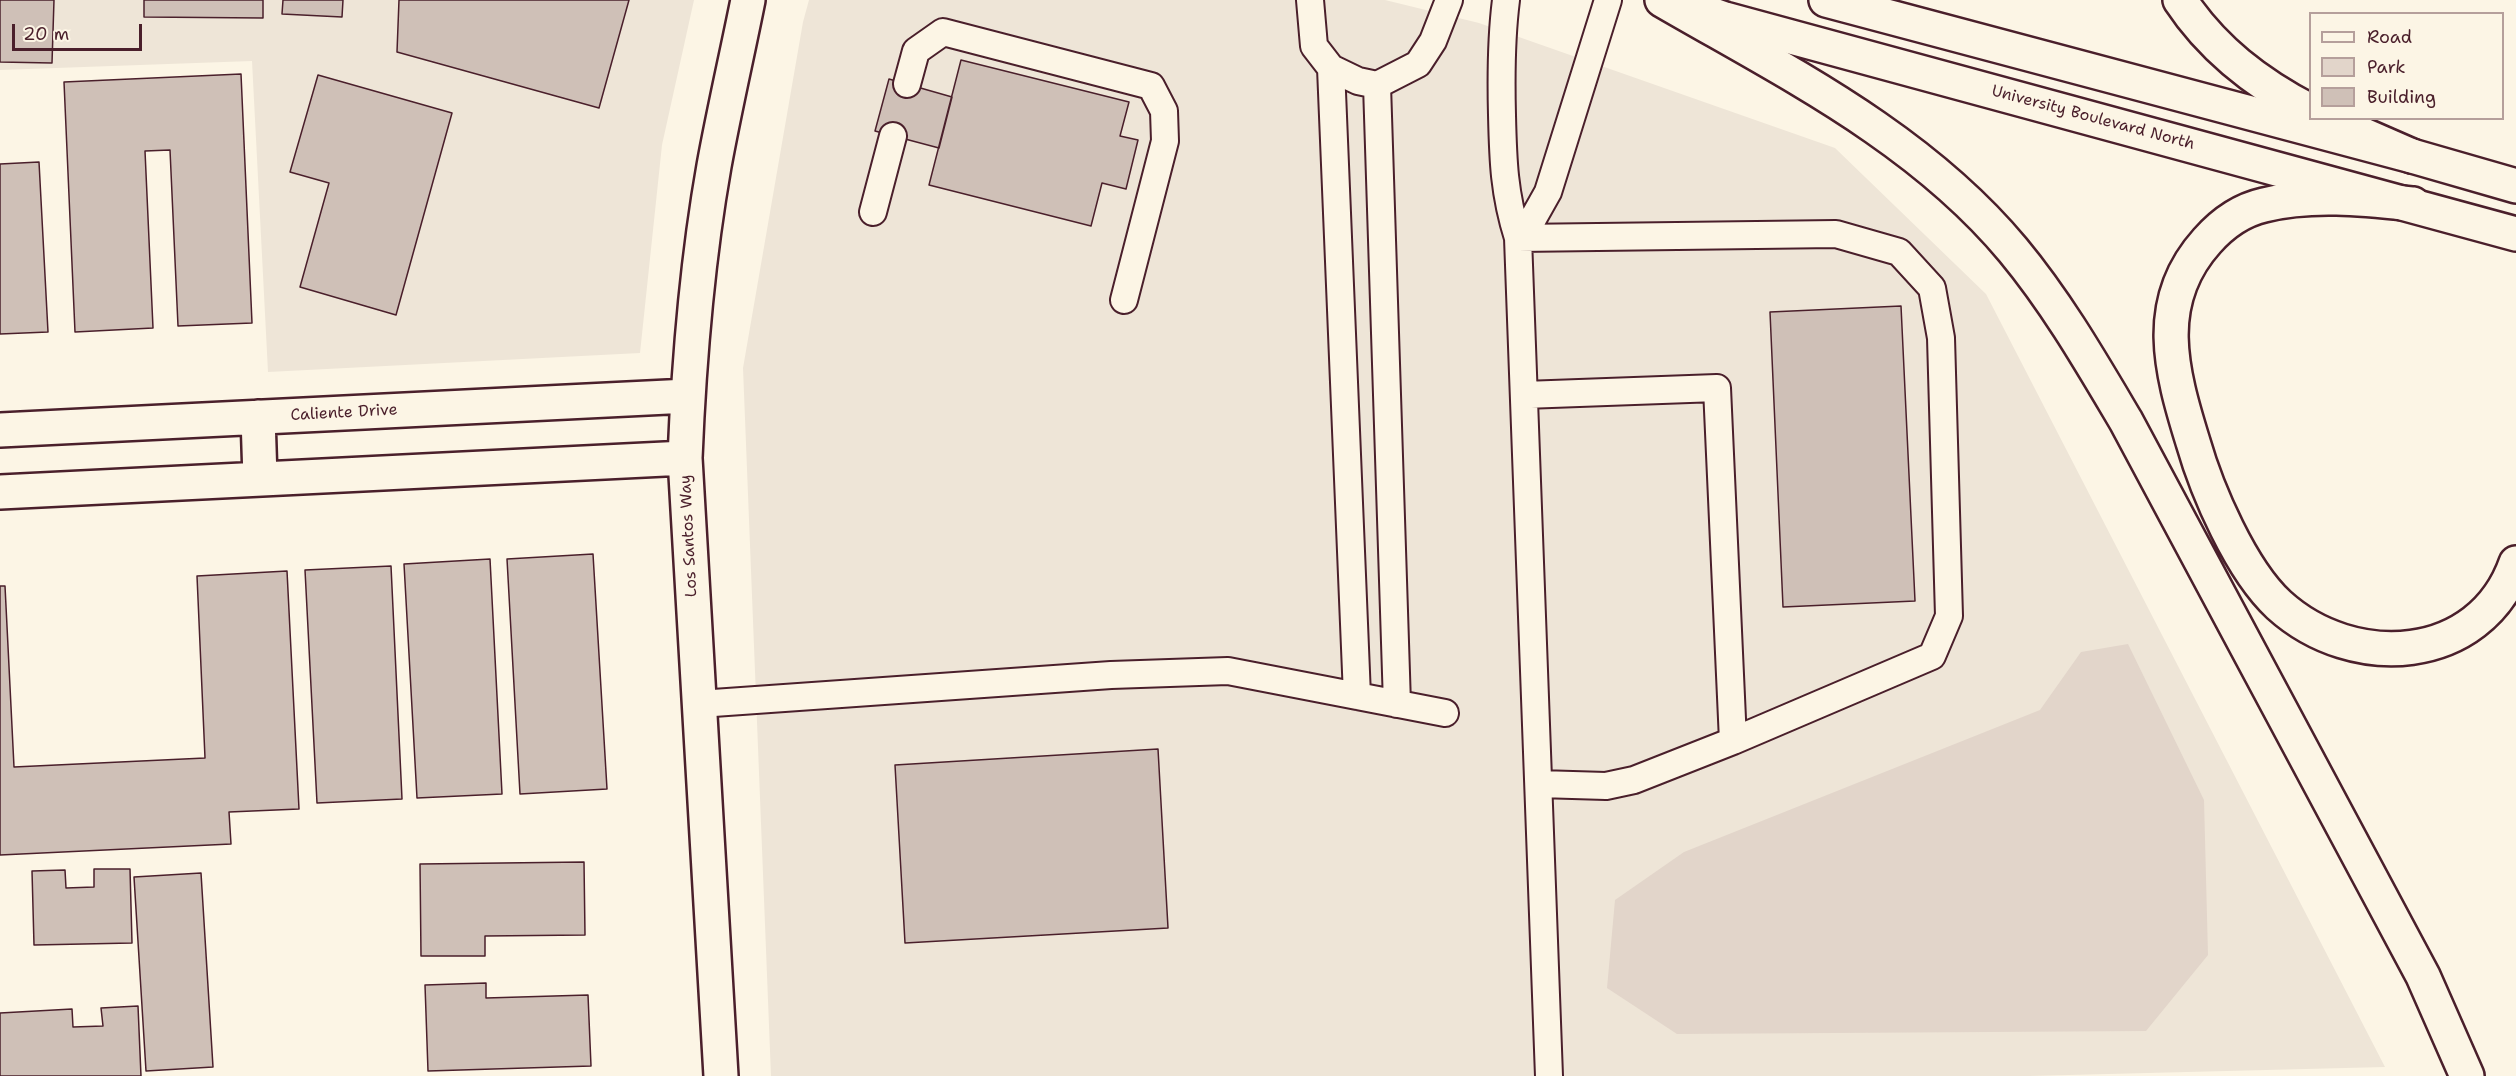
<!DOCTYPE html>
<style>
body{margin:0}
#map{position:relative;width:2516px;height:1076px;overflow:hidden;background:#fcf5e5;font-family:"Shantell Sans",sans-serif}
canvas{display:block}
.legend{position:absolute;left:2309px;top:12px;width:195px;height:108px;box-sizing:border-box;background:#fcf5e5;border:2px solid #b59f9b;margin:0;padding:8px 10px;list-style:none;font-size:18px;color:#4a1f2b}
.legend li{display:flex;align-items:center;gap:12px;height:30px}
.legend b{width:30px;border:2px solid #b59f9b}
.scale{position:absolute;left:12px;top:24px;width:130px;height:27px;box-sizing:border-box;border:3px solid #4a1f2b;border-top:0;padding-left:8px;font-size:18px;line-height:21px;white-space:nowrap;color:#4a1f2b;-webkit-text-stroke:4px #fcf5e5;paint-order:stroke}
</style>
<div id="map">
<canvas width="2516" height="1076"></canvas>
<ul class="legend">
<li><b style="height:8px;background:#fcf5e5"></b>Road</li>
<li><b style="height:16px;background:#e2d5ca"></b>Park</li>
<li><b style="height:16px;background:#cfc0b7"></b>Building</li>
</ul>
<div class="scale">20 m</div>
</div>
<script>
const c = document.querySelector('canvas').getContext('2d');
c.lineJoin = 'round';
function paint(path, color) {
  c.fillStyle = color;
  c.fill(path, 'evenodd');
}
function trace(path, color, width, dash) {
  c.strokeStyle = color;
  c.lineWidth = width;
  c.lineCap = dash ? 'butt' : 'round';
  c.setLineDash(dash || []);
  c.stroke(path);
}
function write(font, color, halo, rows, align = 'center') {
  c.font = font + ' "Shantell Sans",sans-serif';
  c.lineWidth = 5;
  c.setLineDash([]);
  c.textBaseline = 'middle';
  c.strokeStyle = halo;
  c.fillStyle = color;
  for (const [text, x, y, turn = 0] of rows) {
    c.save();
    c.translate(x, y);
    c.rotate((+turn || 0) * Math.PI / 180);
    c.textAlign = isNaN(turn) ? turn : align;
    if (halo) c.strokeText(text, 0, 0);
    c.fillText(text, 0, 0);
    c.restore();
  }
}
paint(new Path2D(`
 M0,0H694L662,145L640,353L268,372L252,61L0,70Z
 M809,0H1385L1479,23L1835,148L1986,294L2385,1067L2029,1076H771L743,368L803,22Z`), '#eee5d7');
paint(new Path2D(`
 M2128,644L2204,800L2208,955L2146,1031L1677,1034L1607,988L1615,900L1684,852L2040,710L2081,652Z`), '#e2d5ca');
const building = new Path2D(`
 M0,0H54L52,63L0,62Z
 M144,0H263V18L144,17Z
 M283,0H343L342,17L282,14Z
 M399,0H629L599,108L397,52Z
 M961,60L1129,102L1120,136L1138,140L1126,189L1102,183L1091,226L929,185Z
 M241,74L252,323L178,326L170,150L145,151L153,328L75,332L64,82Z
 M318,75L452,113L396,315L300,287L329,183L290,172Z
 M889,79L952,97L939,148L875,131Z
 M39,162L48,332L0,334V164Z
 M1901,306L1915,601L1783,607L1770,312Z
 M593,554L607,789L520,794L507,559Z
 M490,559L502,794L417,798L404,564Z
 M391,566L402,799L317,803L305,570Z
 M287,571L299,809L229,812L231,844L0,855V586H5L14,767L205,758L197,576Z
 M1158,749L1168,928L905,943L895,765Z
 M584,862L585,935L485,936V956H421L420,864Z
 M94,869H130L132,943L34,945L32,871L65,870L66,888L94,887Z
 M201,873L213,1067L146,1071L134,877Z
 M486,983V998L588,995L591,1066L428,1071L425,985Z
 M138,1006L141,1076H0V1013L72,1009L73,1027L103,1026L101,1008Z`);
paint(building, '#cfc0b7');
trace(building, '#4a1f2b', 1.5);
const service = new Path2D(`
 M1310,0L1314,46L1331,68L1358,81L1377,85L1418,64L1433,41L1449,0
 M1506,0C1501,39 1501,76 1502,115C1503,160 1504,194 1518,238L1549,1076
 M1331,68L1357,696
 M907,84L916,51L943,32L1151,86L1164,111L1165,141L1124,300
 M1377,85L1397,704
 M873,212L893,136
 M1518,238L1836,234L1899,252L1932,288L1941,338L1949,616L1932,656L1733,741L1634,780L1606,786L1539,784
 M1518,238L1530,224L1548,192L1608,0
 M1524,395L1717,388L1733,741
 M699,704L1111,675L1228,671L1445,713`);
const minor = new Path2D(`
 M258,417L260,478
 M0,430L688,396
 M0,492L685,458
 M721,1076L685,458C689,360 697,262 714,166C724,111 737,55 748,0`);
const primary = new Path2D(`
 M1826,0L2412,156L2516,186
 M1687,6L1725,19L2516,234`);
const motorway = new Path2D(`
 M1662,0C1786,72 1919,137 2013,250C2057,303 2091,362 2126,421L2423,976L2467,1076
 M2180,0C2213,50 2258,84 2310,111
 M2325,118L2412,156
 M2413,204C2365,199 2312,193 2264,205C2242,210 2222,224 2207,241C2152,302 2171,371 2193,442C2207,491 2241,570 2279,605C2353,672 2480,665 2516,563`);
trace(service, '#4a1f2b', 30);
trace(minor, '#4a1f2b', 38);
trace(primary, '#4a1f2b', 38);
trace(motorway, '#4a1f2b', 38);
trace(service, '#fcf5e5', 26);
trace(minor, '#fcf5e5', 33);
trace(primary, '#fcf5e5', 33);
trace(motorway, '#fcf5e5', 33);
write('16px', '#4a1f2b', '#fcf5e5', [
 ["University Boulevard North",2093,118,15],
 ["Caliente Drive",344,413,-3],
 ["Los Santos Way",689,536,-93]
]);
</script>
